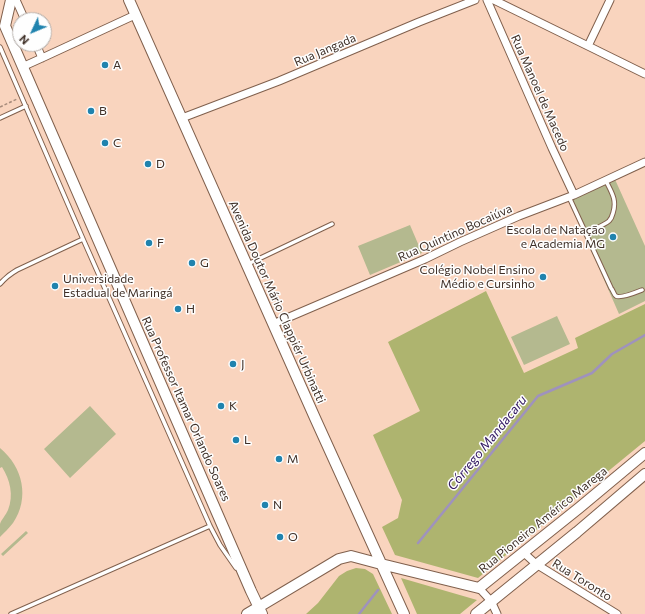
<!DOCTYPE html>
<meta charset="utf-8">
<style>
body{margin:0}
#map{position:relative;width:645px;height:614px;overflow:hidden;background:#f9d4be;font-family:Commissioner,sans-serif}
canvas{display:block}
.north{position:absolute;left:12px;top:12px;width:40px;height:40px;box-sizing:border-box;background:#fefefe;border:1px solid #b2aca8;border-radius:50%;rotate:226deg;font-size:11px;font-weight:700;line-height:16px;text-align:center;color:#3f3028}
.north::after{content:'';display:block;margin:auto;width:14px;height:18px;background:#2083ae;clip-path:polygon(50% 0,100% 100%,50% 72%,0 100%)}
</style>
<div id="map">
<canvas width="645" height="614"></canvas>
<div class="north">N</div>
</div>
<script>
const c = document.querySelector('canvas').getContext('2d');
c.lineJoin = 'round';
function paint(path, color) {
  c.fillStyle = color;
  c.fill(path, 'evenodd');
}
function trace(path, color, width, dash) {
  c.strokeStyle = color;
  c.lineWidth = width;
  c.lineCap = dash ? 'butt' : 'round';
  c.setLineDash(dash || []);
  c.stroke(path);
}
function write(font, color, halo, rows, align = 'center') {
  c.font = font + ' Commissioner,sans-serif';
  c.lineWidth = 3;
  c.setLineDash([]);
  c.textBaseline = 'middle';
  c.strokeStyle = halo;
  c.fillStyle = color;
  for (const [text, x, y, turn = 0] of rows) {
    c.save();
    c.translate(x, y);
    c.rotate((+turn || 0) * Math.PI / 180);
    c.textAlign = isNaN(turn) ? turn : align;
    if (halo) c.strokeText(text, 0, 0);
    c.fillText(text, 0, 0);
    c.restore();
  }
}
paint(new Path2D(`
 M613,175L645,246V301L619,314L567,195Z
 M410,225L422,253L370,275L358,246Z
 M557,316L570,344L524,365L511,337Z
 M90,406L116,434L70,478L44,449Z
 M0,448C23,467 30,498 13,523C9,528 4,533 0,537C0,533 0,528 0,524C1,520 6,515 8,510C14,495 10,480 2,467L0,468Z
 M26,531L28,533L3,556L1,554Z`), '#b4b98f');
paint(new Path2D(`
 M486,291L524,373L578,348L575,338L645,304V441L478,578L395,555L382,527L398,518L402,500L373,435L420,411L388,342Z
 M356,568L365,569L373,574L392,614H306L318,603L339,576L347,571Z
 M401,578L477,600L460,614H417Z`), '#aeb46f');
trace(new Path2D(`
 M418,543L538,396L592,373L612,354L645,335
 M359,614L378,590`), '#9f92bd', 2.5);
const lane = new Path2D(`
 M0,47L83,239L210,526L220,545L236,568
 M0,118L26,106
 M569,197L611,288C613,290 614,295 616,296C620,299 637,292 642,290
 M586,233C593,229 603,226 609,221C611,219 612,217 613,213C617,200 612,193 606,181
 M248,264L332,224
 M0,284C5,278 10,274 17,270L83,239
 M11,614L210,526`);
const street = new Path2D(`
 M16,0L25,20
 M487,0L552,148L574,195
 M494,0L588,46L645,74
 M36,44L42,58
 M588,46L610,0
 M22,67L42,58L135,15
 M182,118L279,81L419,22L475,0
 M273,324L425,259L460,242L519,216L574,195L645,162
 M524,553L536,564L617,614
 M479,588L491,601L497,614`);
const secondary = new Path2D(`
 M11,0L5,26L251,591L262,614
 M129,0L315,418L404,614
 M247,614L339,559L351,556L381,564L479,588L579,508L645,453
 M476,614L577,532L645,474`);
trace(lane, '#80604d', 5.5);
trace(street, '#80604d', 9);
trace(secondary, '#80604d', 12);
trace(new Path2D(`
 M0,107L17,99`), '#a68b7b', 1.5, [3, 2]);
trace(lane, '#fff', 3.5);
trace(street, '#fff', 7);
trace(secondary, '#fff', 10);
for (const [x, y, r, color] of [
 [105,65,4,"#2083ae"],
 [91,111,4,"#2083ae"],
 [105,143,4,"#2083ae"],
 [148,164,4,"#2083ae"],
 [613,237,4,"#2083ae"],
 [149,243,4,"#2083ae"],
 [192,263,4,"#2083ae"],
 [543,277,4,"#2083ae"],
 [55,286,4,"#2083ae"],
 [178,309,4,"#2083ae"],
 [233,364,4,"#2083ae"],
 [221,406,4,"#2083ae"],
 [236,440,4,"#2083ae"],
 [279,459,4,"#2083ae"],
 [265,505,4,"#2083ae"],
 [280,537,4,"#2083ae"]
]) {
  const dot = new Path2D();
  dot.arc(x, y, r, 0, 2 * Math.PI);
  c.fillStyle = color;
  c.fill(dot);
  trace(dot, '#fefefe', 1.5);
}
write('12px', '#3f3028', '#fefefe', [
 ["Rua Jangada",325,50,-23],
 ["Rua Manoel de Macedo",540,93,66],
 ["Rua Quintino Bocaiúva",455,233,-24],
 ["Avenida Doutor Mário Clappiér Urbinatti",277,302,66],
 ["Rua Professor Itamar Orlando Soares",186,409,66],
 ["Rua Pioneiro Américo Marega",543,520,-39],
 ["Rua Toronto",582,580,32]
]);
write('12px', '#3f3028', '#fefefe', [
 ["A",113,65],
 ["B",99,111],
 ["C",113,143],
 ["D",156,164],
 ["Escola de Natação",605,230,"right"],
 ["e Academia MG",605,244,"right"],
 ["F",157,243],
 ["G",200,263],
 ["Colégio Nobel Ensino",535,270,"right"],
 ["Médio e Cursinho",535,284,"right"],
 ["Universidade",63,279],
 ["Estadual de Maringá",63,293],
 ["H",186,309],
 ["J",241,364],
 ["K",229,406],
 ["L",244,440],
 ["M",287,459],
 ["N",273,505],
 ["O",288,537]
], 'left');
write('italic 13px', '#301760', '#fefefe', [
 ["Córrego Mandacaru",487,443,-51]
]);
</script>
